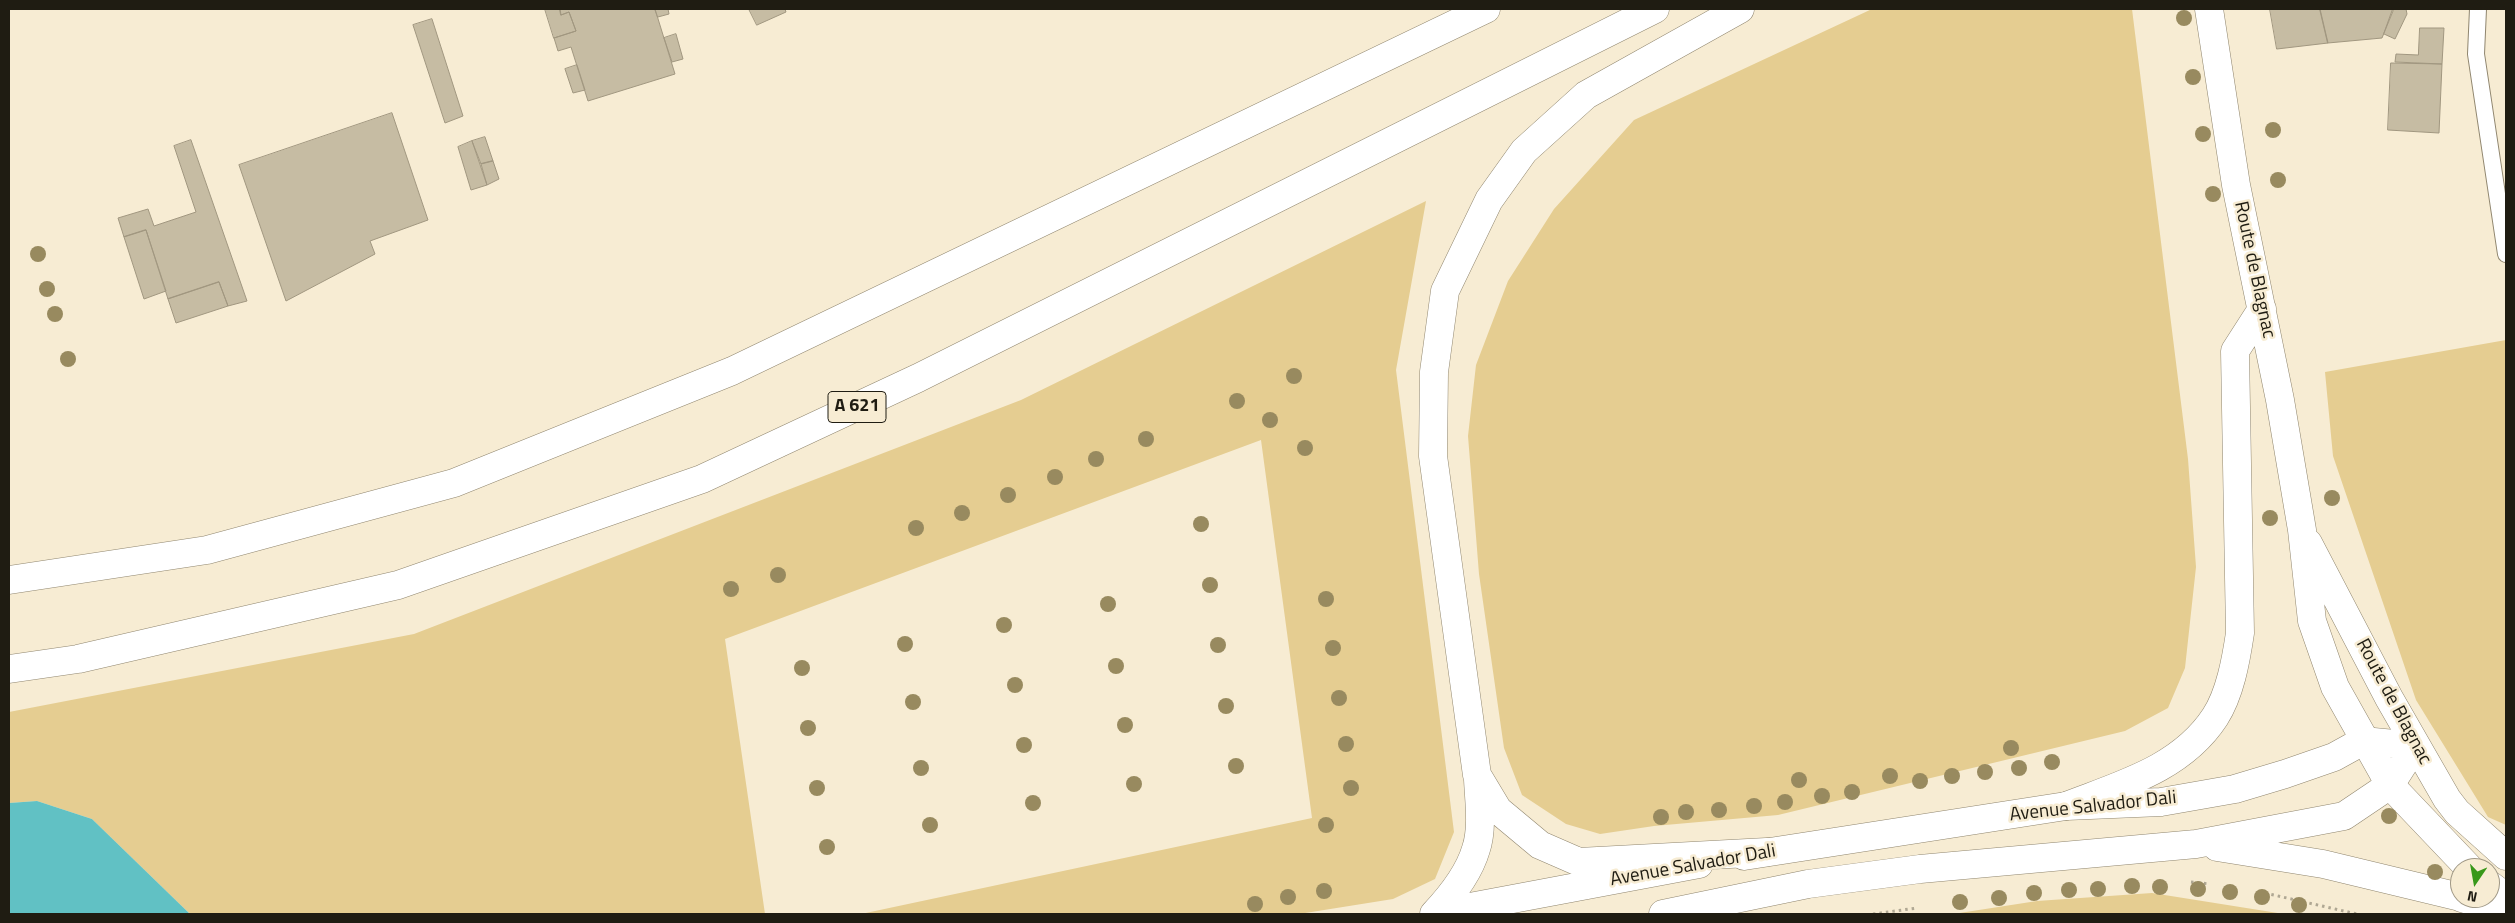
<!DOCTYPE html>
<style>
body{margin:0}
#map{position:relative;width:2515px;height:923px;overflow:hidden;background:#f7ecd3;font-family:"Titillium Web",sans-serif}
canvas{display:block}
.frame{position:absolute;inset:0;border:10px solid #1f1c12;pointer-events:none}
.north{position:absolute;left:2450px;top:858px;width:50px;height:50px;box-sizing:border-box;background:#f7ecd3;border:1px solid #a19986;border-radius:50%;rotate:192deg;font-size:14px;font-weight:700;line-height:20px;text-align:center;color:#1f1c12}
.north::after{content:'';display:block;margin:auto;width:18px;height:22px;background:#38981a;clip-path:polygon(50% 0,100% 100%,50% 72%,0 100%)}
</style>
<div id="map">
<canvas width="2515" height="923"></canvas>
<div class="frame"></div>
<div class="north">N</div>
</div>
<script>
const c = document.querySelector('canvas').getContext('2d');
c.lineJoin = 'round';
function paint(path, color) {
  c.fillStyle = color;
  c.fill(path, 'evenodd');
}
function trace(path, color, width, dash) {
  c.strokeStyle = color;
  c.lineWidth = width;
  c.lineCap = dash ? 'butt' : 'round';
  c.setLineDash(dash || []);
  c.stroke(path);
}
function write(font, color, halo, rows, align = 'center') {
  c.font = font + ' "Titillium Web",sans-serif';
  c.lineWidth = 5;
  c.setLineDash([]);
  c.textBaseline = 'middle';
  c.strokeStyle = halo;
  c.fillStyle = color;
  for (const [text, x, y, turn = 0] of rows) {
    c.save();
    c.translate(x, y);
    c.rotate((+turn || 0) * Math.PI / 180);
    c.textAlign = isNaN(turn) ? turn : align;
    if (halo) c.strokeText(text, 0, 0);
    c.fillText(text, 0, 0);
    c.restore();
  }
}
paint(new Path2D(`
 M1872,9H2132L2188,459L2196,567L2185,668L2168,708L2125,731L1778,815L1654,826L1600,834L1566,824L1522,795L1504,748L1479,574L1468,436L1476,365L1508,281L1554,209L1634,120Z
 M1426,201L1396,370L1454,832L1435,879L1393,899L1299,914H861L1312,818L1261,440L725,639L765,914H190L92,819L37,801L9,803V712L414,634L1021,400Z
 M2506,340V825L2488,817L2416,700L2333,456L2325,372Z
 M2152,893L2284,914H1953L2037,901Z`), '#e5cd91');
paint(new Path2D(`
 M37,801L92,819L190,914H9V803Z`), '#61c1c4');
const building = new Path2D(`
 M545,9H560L561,15L569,12L576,31L554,38Z
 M560,9H655L675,74L588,101L571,47L558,51L554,38L576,31L569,12L561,15Z
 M655,9H668L669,14L658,17Z
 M749,9H785L786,12L757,25Z
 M2270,9H2320L2328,43L2277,49Z
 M2320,9H2393V11L2382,38L2328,43Z
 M2393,9H2406L2407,14L2395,39L2384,34Z
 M432,19L463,116L445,123L413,25Z
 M2420,28H2444L2442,64L2395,62L2396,54L2418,55Z
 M676,34L683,59L672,62L664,38Z
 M2391,63L2442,64L2439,133L2388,130Z
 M577,65L585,90L573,93L565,69Z
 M392,113L428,220L370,241L375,254L286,301L239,165Z
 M485,137L493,161L481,164L472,141Z
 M191,140L247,301L228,306L219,282L168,299L146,230L124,237L118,218L148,209L154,226L196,212L174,146Z
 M472,141L487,185L471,190L458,147Z
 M493,161L499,179L487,185L481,164Z
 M146,230L166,291L144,299L124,237Z
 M219,282L228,306L176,323L168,299Z`);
paint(building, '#c6bca3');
trace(building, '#a19780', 1);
const service = new Path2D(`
 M2478,9L2476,54L2506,254`);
const tertiary = new Path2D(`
 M2217,847L2323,864L2460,897
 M2462,898L2506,911
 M1457,914L1470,907L1699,864
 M1663,914L1808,884L1920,869L2196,844L2344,816L2390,785L2415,746L2363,741L2334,757L2285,774L2235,789L2161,802L2066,806L1744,856`);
const secondary = new Path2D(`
 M2209,9L2236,185L2280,400L2302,530L2312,621L2335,687L2390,785L2469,868
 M2308,543L2389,698L2447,799L2457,812L2506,856
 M2066,806C2120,785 2181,769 2215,717C2230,694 2236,660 2240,633L2235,351L2262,309
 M2490,885L2506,897`);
const motorway = new Path2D(`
 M1740,9L1586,95L1524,151L1489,200L1445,291L1434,372L1433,456L1477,775L1498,810L1540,845L1579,862L1767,852
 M9,580L207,550L454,483L732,371L1486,9
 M9,669L78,659L398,585L702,479L918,378L1655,9
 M1434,914C1451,896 1469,873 1476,849C1483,828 1479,801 1478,779`);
trace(service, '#90866f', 18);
trace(tertiary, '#90866f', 29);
trace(secondary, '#90866f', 29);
trace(motorway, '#90866f', 29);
trace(new Path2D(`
 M2191,882L2210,884
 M2265,893L2357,914
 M1873,914L1917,908`), '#afa793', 3, [2.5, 4]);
trace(service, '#fff', 16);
trace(tertiary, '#fff', 28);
trace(secondary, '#fff', 28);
trace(motorway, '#fff', 28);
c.fillStyle = '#988a5f';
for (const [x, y] of [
 [2184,18],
 [2193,77],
 [2273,130],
 [2203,134],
 [2278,180],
 [2213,194],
 [38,254],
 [47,289],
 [55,314],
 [68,359],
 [1294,376],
 [1237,401],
 [1270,420],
 [1146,439],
 [1305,448],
 [1096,459],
 [1055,477],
 [1008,495],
 [2332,498],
 [962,513],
 [2270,518],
 [1201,524],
 [916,528],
 [778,575],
 [1210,585],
 [731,589],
 [1326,599],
 [1108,604],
 [1004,625],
 [905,644],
 [1218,645],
 [1333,648],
 [1116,666],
 [802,668],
 [1015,685],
 [1339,698],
 [913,702],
 [1226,706],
 [1125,725],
 [808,728],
 [1346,744],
 [1024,745],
 [2011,748],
 [2052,762],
 [1236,766],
 [921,768],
 [2019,768],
 [1985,772],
 [1890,776],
 [1952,776],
 [1799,780],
 [1920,781],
 [1134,784],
 [817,788],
 [1351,788],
 [1852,792],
 [1822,796],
 [1785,802],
 [1033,803],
 [1754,806],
 [1719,810],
 [1686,812],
 [2389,816],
 [1661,817],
 [930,825],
 [1326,825],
 [827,847],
 [2435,872],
 [2132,886],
 [2160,887],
 [2098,889],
 [2198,889],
 [2069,890],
 [1324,891],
 [2230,892],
 [2034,893],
 [1288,897],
 [2262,897],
 [1999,898],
 [1960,902],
 [1255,904],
 [2299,905]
]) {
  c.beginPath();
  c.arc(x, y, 8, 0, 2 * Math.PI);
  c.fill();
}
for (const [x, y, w] of [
 [857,407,58]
]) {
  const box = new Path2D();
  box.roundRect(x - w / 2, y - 15.5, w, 31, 4);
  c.fillStyle = '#f7ecd3';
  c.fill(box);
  trace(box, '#1f1c12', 1);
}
write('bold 18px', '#1f1c12', null, [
 ["A 621",857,407]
]);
write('19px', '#1f1c12', '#f7ecd3', [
 ["Route de Blagnac",2254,270,78],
 ["Route de Blagnac",2393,702,62],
 ["Avenue Salvador Dali",2093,807,-6],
 ["Avenue Salvador Dali",1693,866,-10]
]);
</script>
